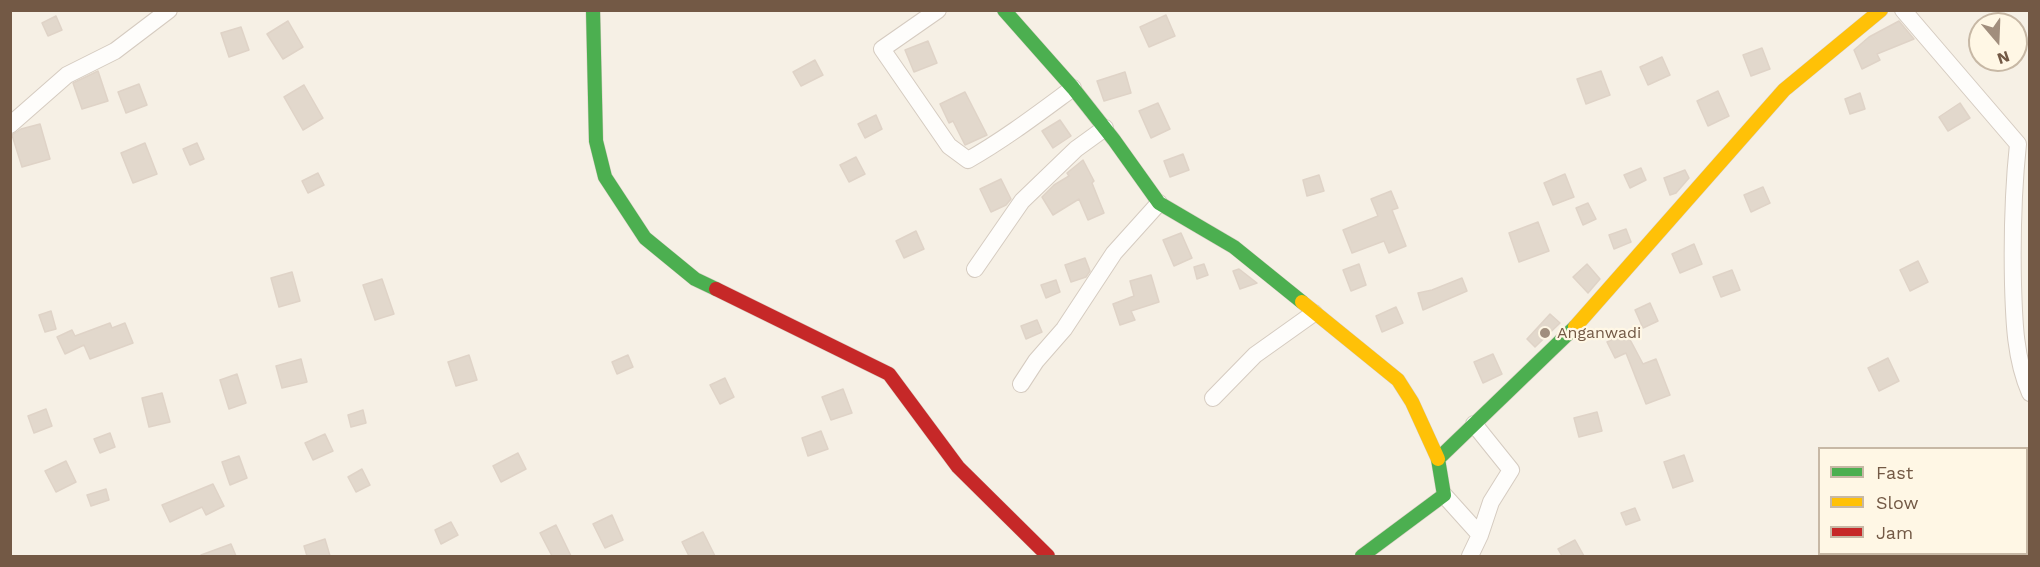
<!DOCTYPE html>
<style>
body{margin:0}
#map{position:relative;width:2040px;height:567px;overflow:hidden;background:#f6f0e5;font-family:"Work Sans",sans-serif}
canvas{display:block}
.frame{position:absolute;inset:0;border:12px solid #735945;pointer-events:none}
.legend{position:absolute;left:1818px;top:447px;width:210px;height:108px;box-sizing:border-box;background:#fff7e5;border:2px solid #c7b8a5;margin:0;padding:8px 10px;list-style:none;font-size:18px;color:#735945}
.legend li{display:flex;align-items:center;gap:12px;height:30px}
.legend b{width:30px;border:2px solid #c7b8a5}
.north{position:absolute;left:1968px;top:12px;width:60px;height:60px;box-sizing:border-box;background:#fff7e5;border:2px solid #c7b8a5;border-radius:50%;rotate:161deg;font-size:16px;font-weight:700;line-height:24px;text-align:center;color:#735945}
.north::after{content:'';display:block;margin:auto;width:21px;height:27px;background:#a18e7d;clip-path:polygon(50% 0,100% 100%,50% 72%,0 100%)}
</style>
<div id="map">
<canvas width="2040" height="567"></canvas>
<div class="frame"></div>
<ul class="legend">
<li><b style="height:8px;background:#4caf50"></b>Fast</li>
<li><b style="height:8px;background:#ffc107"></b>Slow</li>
<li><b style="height:8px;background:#c62828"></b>Jam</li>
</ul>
<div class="north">N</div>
</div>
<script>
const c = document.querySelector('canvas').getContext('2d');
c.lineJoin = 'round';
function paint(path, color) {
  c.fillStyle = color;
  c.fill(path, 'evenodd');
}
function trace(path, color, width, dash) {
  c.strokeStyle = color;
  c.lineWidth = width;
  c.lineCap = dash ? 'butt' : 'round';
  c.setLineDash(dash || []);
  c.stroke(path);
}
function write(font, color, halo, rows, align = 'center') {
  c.font = font + ' "Work Sans",sans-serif';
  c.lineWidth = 4.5;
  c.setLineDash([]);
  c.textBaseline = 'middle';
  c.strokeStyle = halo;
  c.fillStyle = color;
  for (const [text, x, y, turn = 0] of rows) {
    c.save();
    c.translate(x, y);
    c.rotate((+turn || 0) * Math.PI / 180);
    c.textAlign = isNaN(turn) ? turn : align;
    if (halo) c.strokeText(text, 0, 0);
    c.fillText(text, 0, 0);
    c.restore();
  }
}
const building = new Path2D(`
 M1166,15L1175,36L1149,47L1140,27Z
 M56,16L62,30L48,36L42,23Z
 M288,21L303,47L283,59L267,34Z
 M1899,21L1914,39L1877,54L1880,60L1862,69L1854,50L1869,37Z
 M241,27L249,50L229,57L221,33Z
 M928,41L937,63L914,72L905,50Z
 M1762,48L1770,69L1751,76L1743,55Z
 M1662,57L1670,75L1648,85L1640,67Z
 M815,60L823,75L801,86L793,72Z
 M98,71L108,101L82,109L73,83Z
 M1601,71L1610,95L1586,104L1577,79Z
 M1125,72L1131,93L1104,101L1097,81Z
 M139,84L147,105L126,113L118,92Z
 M304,85L323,118L303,130L284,97Z
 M1718,91L1729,116L1708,126L1697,101Z
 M965,92L987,135L965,145L953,121L949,123L940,104Z
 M1860,93L1865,109L1850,114L1845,99Z
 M1158,103L1170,129L1151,138L1139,111Z
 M1960,103L1970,118L1948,131L1939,117Z
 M876,115L882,129L865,138L858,124Z
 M1060,120L1071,136L1053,148L1042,131Z
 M40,124L50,159L22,167L12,135L21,129Z
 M145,143L157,174L133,183L121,153Z
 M197,143L204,159L190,165L183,149Z
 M1183,154L1189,170L1170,177L1164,161Z
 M856,157L865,174L849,182L840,165Z
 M1083,160L1094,181L1092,183L1104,213L1088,220L1079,199L1053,215L1042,197L1054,185L1069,176L1067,173Z
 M1641,168L1646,180L1630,188L1624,175Z
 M1685,170L1689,178L1676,193L1670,195L1664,178Z
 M318,173L324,185L308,193L302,181Z
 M1565,174L1574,197L1553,205L1544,183Z
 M1319,175L1324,191L1307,196L1303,180Z
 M1001,179L1011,199L1006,205L991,212L980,189Z
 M1763,187L1770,203L1751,212L1744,195Z
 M1391,191L1398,208L1392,210L1406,246L1389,253L1384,241L1352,253L1343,230L1378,216L1371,199Z
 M1588,203L1596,219L1583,225L1576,208Z
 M1538,222L1549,251L1519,262L1509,233Z
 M1626,229L1631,242L1614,249L1609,235Z
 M916,231L924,249L904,258L896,241Z
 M1181,233L1192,258L1174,266L1163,240Z
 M1694,244L1702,264L1680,273L1672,254Z
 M1085,258L1090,271L1086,277L1071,282L1065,265Z
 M1918,261L1928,282L1910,291L1900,270Z
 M1204,264L1208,275L1197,279L1194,267Z
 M1359,264L1366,285L1351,291L1343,270Z
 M1587,264L1600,279L1588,293L1573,277Z
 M1239,269L1257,283L1240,289L1233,271Z
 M1732,270L1740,290L1721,297L1713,277Z
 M292,272L300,301L279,307L271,278Z
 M1151,275L1159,302L1131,311L1135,320L1120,325L1113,304L1134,296L1130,281Z
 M1462,278L1467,291L1423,310L1418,293L1432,290Z
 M382,279L394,314L375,320L363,285Z
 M1056,280L1060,292L1046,298L1041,285Z
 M1650,303L1658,321L1643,328L1635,310Z
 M1396,307L1403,323L1382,332L1376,316Z
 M51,311L56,329L45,332L39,315Z
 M1550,314L1560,323L1535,347L1527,339Z
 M1037,320L1042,332L1026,339L1021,326Z
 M110,323L112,328L125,323L133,343L90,359L84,345L65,354L57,337L72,330L75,336Z
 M1626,332L1643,364L1656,359L1670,395L1646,404L1626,353L1615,358L1607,342Z
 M1493,354L1502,374L1483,383L1474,362Z
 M469,355L477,380L456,386L448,362Z
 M628,355L633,367L617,374L612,362Z
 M1888,358L1899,381L1879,391L1868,368Z
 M301,359L307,382L282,388L276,366Z
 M237,374L246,403L229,409L220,380Z
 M725,378L734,397L720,404L710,385Z
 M843,389L852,413L831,420L822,397Z
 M162,393L170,422L149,427L142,398Z
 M46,409L52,426L34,433L28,416Z
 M363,410L366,423L351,427L348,415Z
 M1597,412L1602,431L1579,437L1574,418Z
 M821,431L828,449L808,456L802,438Z
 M110,433L115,447L100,453L94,439Z
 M325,434L333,451L313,460L305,443Z
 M518,453L526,469L501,482L493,466Z
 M1684,455L1693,481L1673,488L1664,462Z
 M239,456L247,478L230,485L222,462Z
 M66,461L76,482L56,492L45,471Z
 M362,469L370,485L356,492L348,477Z
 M213,484L224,506L206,515L202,507L170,522L162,505Z
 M106,489L109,500L91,506L87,495Z
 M1635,508L1640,520L1626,525L1621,513Z
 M612,515L623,540L605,548L593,524Z
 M451,522L458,535L441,544L435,530Z
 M556,525L571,556H552L540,533Z
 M703,532L715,556H689L682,542Z
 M325,539L330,556H307L304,546Z
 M1575,540L1584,556H1562L1558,549Z
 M231,544L236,556H201V555Z`);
paint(building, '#e2d8cc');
trace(building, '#dfd3c7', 1.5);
const street = new Path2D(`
 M938,10L882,49L949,146L968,160C1005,139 1039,113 1073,88
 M1903,10L2018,144C2013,191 2012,236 2013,284C2014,320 2015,359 2030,393
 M10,125L67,75L115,51L169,10
 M975,269L1022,201L1076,149L1105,128
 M1021,384L1036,361L1064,329L1114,253L1159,203
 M1213,398L1255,355L1314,313
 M1444,495L1480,535
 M1470,556L1480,535L1491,502L1511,470L1474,424`);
const fast = new Path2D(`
 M593,10L596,141L605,177L645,238L695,279L716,289
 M1004,10L1073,88L1114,140L1159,203L1234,247L1302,302
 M1362,556L1444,495L1438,459L1575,327`);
const slow = new Path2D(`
 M1302,302L1398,380L1412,402L1438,459
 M1575,327L1784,90L1881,10`);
const jam = new Path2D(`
 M716,289L889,374L958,467L1048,556`);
trace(street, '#d5cbc0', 18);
trace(fast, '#d6cdc2', 15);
trace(slow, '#d6cdc2', 15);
trace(jam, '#d6cdc2', 15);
trace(street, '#fefdfb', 16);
trace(fast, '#4caf50', 14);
trace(slow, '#ffc107', 14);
trace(jam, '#c62828', 14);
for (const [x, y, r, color] of [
 [1545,333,6,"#a18e7d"]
]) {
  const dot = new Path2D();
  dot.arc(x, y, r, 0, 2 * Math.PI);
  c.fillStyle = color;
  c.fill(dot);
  trace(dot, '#fff7e5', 2);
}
write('16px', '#735945', '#fff7e5', [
 ["Anganwadi",1557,333]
], 'left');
</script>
